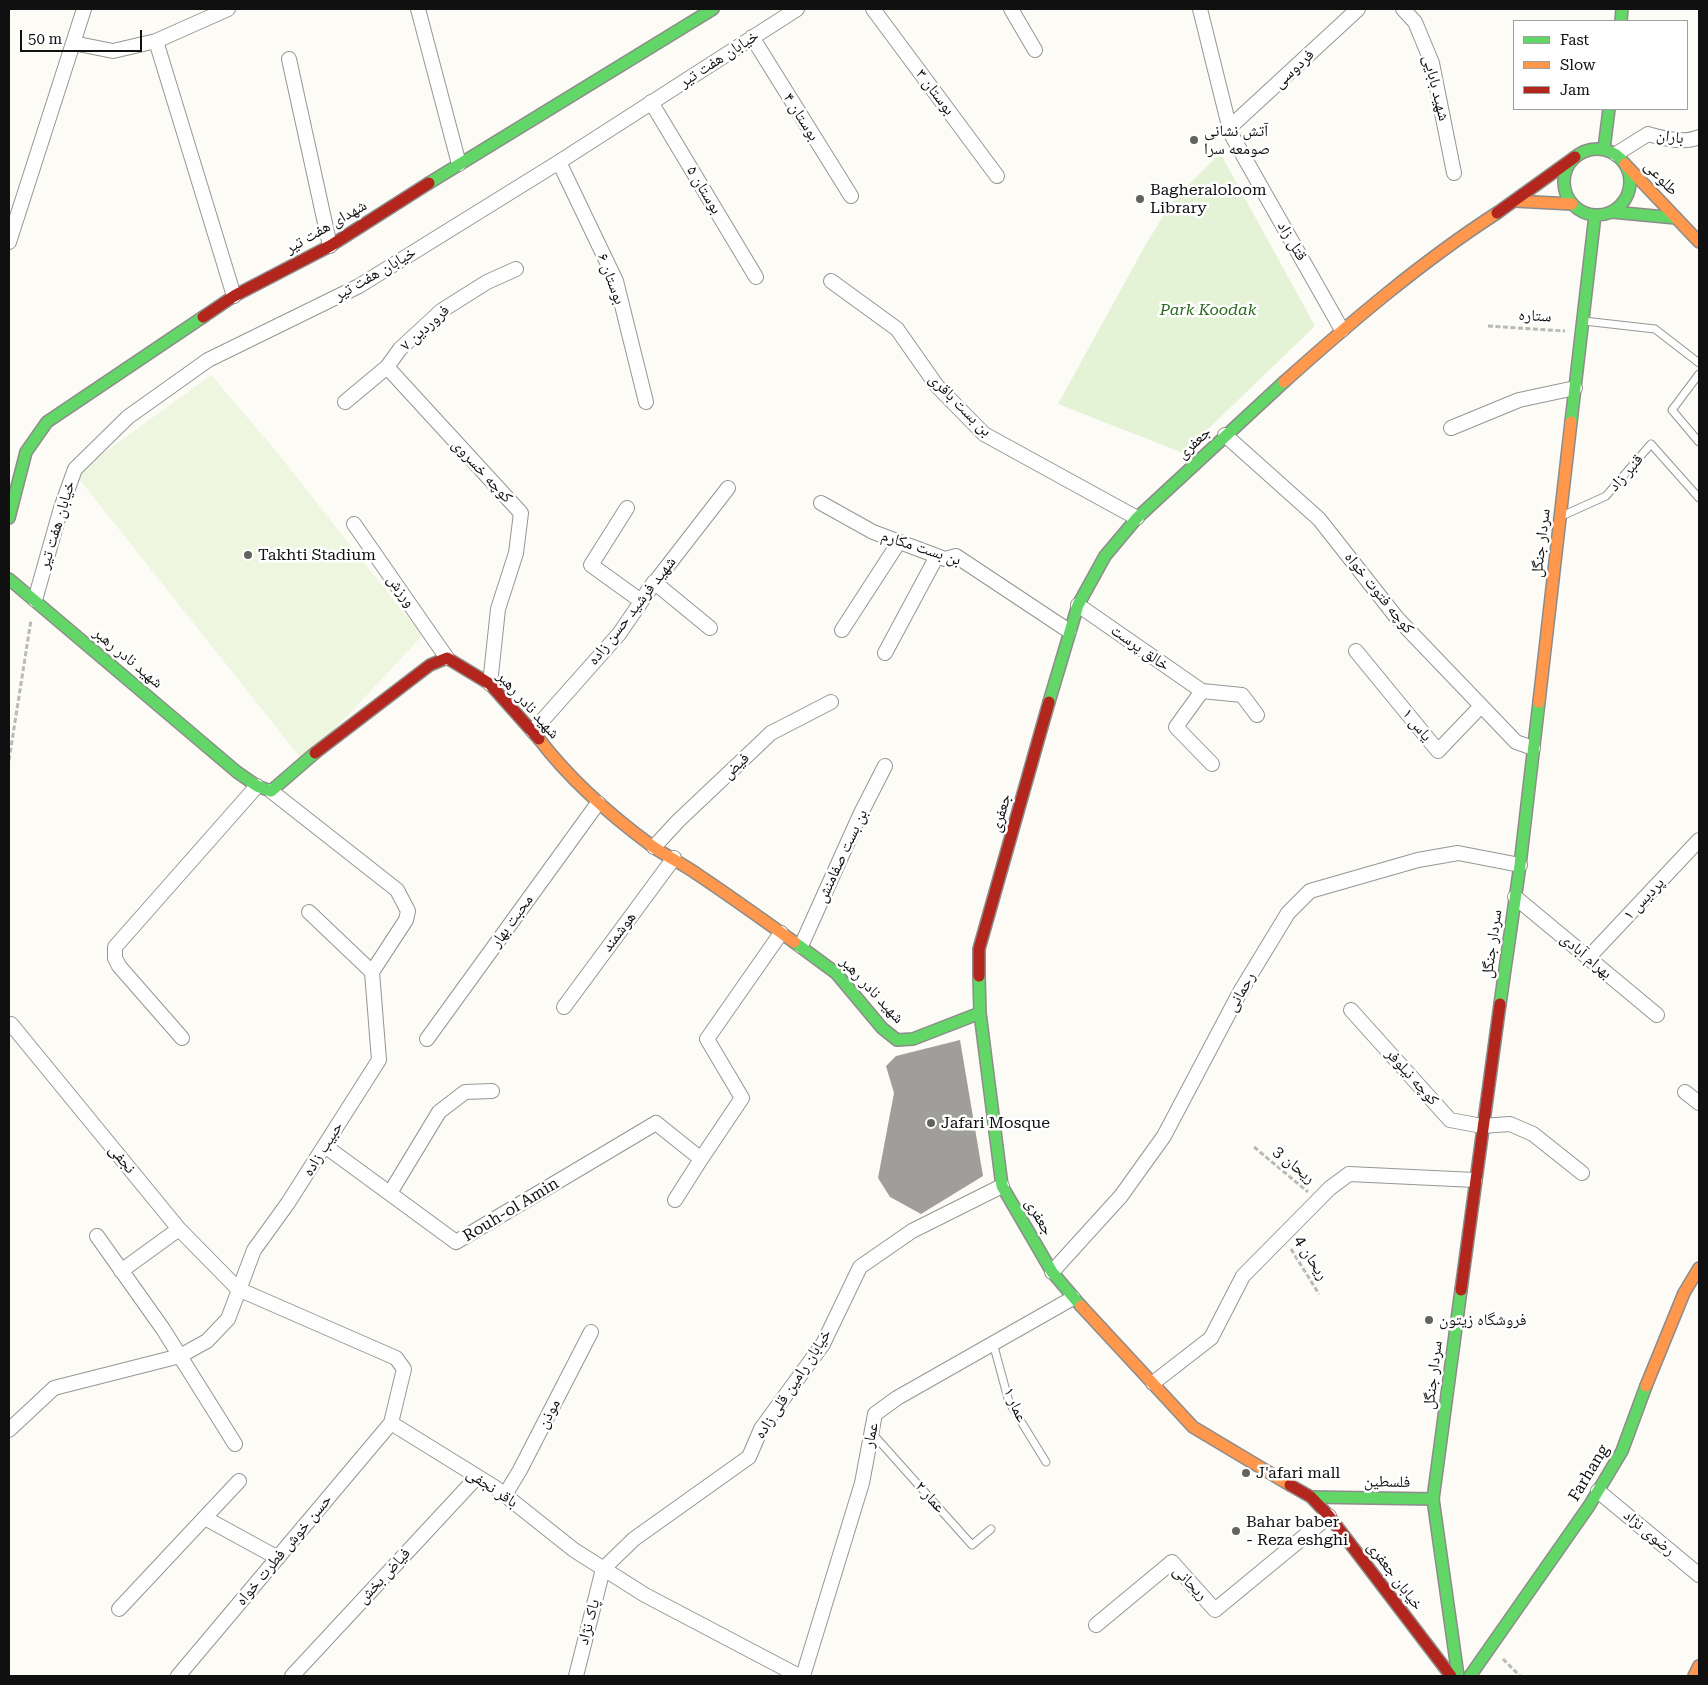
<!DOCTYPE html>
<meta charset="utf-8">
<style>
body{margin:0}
#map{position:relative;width:1708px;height:1685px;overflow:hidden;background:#fcfbf6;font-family:"Roboto Serif",serif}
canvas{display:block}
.frame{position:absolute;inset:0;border:10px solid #101010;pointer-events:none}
.legend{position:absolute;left:1513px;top:20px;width:175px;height:90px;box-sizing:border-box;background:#fff;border:1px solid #9f9f9f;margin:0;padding:6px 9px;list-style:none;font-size:15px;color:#101010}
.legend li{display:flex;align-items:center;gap:10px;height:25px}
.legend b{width:25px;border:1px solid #9f9f9f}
.scale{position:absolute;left:20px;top:30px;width:122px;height:22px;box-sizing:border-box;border:2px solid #101010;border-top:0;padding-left:6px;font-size:15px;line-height:18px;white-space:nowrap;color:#101010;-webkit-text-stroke:4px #fff;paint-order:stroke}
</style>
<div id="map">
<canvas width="1708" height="1685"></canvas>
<div class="frame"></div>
<ul class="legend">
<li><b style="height:6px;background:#63d668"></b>Fast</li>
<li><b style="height:6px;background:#ff974d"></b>Slow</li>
<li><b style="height:6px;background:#b3261e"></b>Jam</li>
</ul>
<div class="scale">50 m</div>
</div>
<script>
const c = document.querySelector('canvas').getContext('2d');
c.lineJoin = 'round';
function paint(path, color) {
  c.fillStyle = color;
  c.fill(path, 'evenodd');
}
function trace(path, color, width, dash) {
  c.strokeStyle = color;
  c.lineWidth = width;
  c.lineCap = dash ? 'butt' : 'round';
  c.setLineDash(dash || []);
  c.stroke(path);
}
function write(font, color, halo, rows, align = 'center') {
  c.font = font + ' "Roboto Serif","Noto Naskh Arabic",serif';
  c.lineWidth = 5;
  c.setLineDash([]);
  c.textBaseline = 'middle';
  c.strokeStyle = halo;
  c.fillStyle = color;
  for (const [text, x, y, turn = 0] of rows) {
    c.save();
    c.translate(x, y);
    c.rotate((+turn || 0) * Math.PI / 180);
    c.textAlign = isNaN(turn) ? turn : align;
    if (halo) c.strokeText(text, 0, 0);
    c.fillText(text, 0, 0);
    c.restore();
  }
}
paint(new Path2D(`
 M1220,153L1315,326L1183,453L1058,404L1146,244L1172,202Z`), '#e4f2d6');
paint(new Path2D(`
 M211,375L275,450L422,636L304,762L75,474Z`), '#eef6df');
paint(new Path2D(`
 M960,1040L983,1176L921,1214L890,1197L878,1178L894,1093L886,1066L896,1056Z`), '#a09e9b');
const lane = new Path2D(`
 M1584,321L1655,329L1699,363
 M1699,374L1672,410L1699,442
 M1564,515L1606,496L1651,444L1699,498
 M993,1343L1009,1402L1046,1462
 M872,1433L972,1545L991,1529`);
const street = new Path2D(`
 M228,9L156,41L234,296
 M418,9L459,164
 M873,9L997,176
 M1011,9L1035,50
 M1200,9L1231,134L1342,330
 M1403,9L1415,22L1432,63L1454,173
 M752,37L851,196
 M73,43L113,51L156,41
 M289,59L330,246
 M651,102L756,277
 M1229,128L1358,9
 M1616,154L1648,134C1663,138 1684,144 1699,137
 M559,162L616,281L646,402
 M9,242L84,9
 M831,281L897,329L937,386L984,434L1137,518
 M387,367L521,513L516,553L498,609L490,684
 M345,402L387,367L400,349L441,311L487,282L516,269
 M1451,428L1519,400L1575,388
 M1225,435L1319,519L1397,618L1516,742L1533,748
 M821,503L873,532L945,559L956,556L1069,631
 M627,508L591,565L641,601L654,582L710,628
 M354,524L447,658
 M35,600L61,508L75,469L128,417L208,360L359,286L559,162L797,9
 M1078,605L1202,691
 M842,630L899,542
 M1356,651L1438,751L1481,706
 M885,653L937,556
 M533,731L619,634L652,586L728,488
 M1212,764L1176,727L1202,691L1242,695L1257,715
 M654,847L678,821L771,733L831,702
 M1515,897L1657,1015
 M309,912L372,972
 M801,946L860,815L885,766
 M1588,958L1699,840
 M564,1007L674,858
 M1351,1010L1450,1120L1482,1126L1510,1124L1533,1134L1582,1173
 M11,1024L179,1229L238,1289L396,1358L404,1369L391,1423L496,1488L574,1550L645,1595L799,1676
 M182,1038L119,966L115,958V947L257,786
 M427,1039L598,803
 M1685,1092L1699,1103
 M325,1146L456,1242L656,1123L701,1159
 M390,1193L439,1112L465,1092L492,1091
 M675,1200L701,1159L742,1098L707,1039L781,933
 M97,1236L163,1329L235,1444
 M121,1271L179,1229
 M1052,1272L1121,1196L1164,1136L1240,992L1288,913L1310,891L1418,860L1458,853L1520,865
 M1153,1383L1211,1338L1243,1276L1330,1188L1349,1174L1475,1180
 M9,1430L54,1388L180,1356L207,1341L228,1319L254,1250L288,1203L379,1060L372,972L406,920L408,911L397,890L271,791
 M1598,1491L1699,1575
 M505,1495L520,1470L591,1332
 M205,1518L278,1558
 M119,1609L239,1481
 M1096,1625L1172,1562L1215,1610L1329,1516
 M178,1676L391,1423
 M292,1676L477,1477
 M576,1676L603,1569L634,1539L749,1457L761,1429L823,1344L860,1267L912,1231L1002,1186
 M803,1676L862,1483L875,1414L897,1398L1073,1298`);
const fast = new Path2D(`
 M1621,21L1622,9
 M1564 182a33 33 0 1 1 66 0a33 33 0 1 1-66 0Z
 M1604,149L1609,109
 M429,183L713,9
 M1612,212L1676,218
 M1571,422L1595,215
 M9,518L26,452L47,422L203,317
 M9,579L237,772L257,786L271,791L315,753
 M1049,702L1078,605L1105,556L1137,518L1284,382
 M794,942L836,973L882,1028L897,1040L913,1039L980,1013
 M979,976L980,1013L1002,1186L1052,1272L1081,1306
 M1500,1004L1520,865L1539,702
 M1311,1497L1433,1499
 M1458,1676L1433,1499L1461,1290
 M1470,1676L1589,1506L1622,1451L1646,1386`);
const slow = new Path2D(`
 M1625,164L1699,242
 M1515,201L1572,204
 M1284,382C1351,322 1421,262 1497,213
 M1539,702L1571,422
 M539,739C571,781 610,815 652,846C666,856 683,864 697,874C730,896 762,919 794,942
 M1081,1306L1193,1427L1290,1485
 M1646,1386L1684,1293L1699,1268
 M1694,1676L1699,1666`);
const jam = new Path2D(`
 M1497,213L1575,157
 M203,317L234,296L330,246L429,183
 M315,753L430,665L447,658L490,684L539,739
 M979,976V949L1049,702
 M1461,1290L1500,1004
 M1290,1485L1311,1497L1329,1516L1451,1676`);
trace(lane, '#969694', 9);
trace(street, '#969694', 16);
trace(fast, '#8d8c8a', 14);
trace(slow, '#8d8c8a', 14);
trace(jam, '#8d8c8a', 14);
trace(new Path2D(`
 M1488,326L1565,331
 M9,760L31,620
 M1254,1147L1308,1192
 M1291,1249L1319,1294
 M1503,1659L1520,1676`), '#b9b9b8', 3, [5, 2.5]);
trace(lane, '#fffefe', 7);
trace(street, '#fffefe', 14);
trace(fast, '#63d668', 11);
trace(slow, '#ff974d', 11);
trace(jam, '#b3261e', 11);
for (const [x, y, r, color] of [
 [1194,140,5,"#636260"],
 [1140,199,5,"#636260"],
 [248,555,5,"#636260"],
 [931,1123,5,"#636260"],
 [1429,1320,5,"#636260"],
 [1246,1473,5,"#636260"],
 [1236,1531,5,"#636260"]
]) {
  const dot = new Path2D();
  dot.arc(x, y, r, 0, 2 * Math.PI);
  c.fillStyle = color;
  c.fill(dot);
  trace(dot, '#fff', 2);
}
write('16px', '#101010', '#fff', [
 ["خیابان هفت تیر",719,59,-33],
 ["فردوسی",1294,69,-43],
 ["شهید بابایی",1436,88,76],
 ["بوستان ۳",935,92,53],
 ["بوستان ۴",801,117,58],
 ["باران",1670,137,7],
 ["طلوعی",1661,178,47],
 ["بوستان ۵",704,190,59],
 ["شهدای هفت تیر",326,227,-30],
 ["قتل زاد",1292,241,60],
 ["خیابان هفت تیر",375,274,-30],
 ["بوستان ۶",611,279,70],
 ["ستاره",1535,316,3],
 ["فروردین ۷",425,328,-42],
 ["بن بست باقری",960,405,45],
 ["جعفری",1194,443,-43],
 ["کوچه خسروی",482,471,47],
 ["قنبر زاد",1626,473,-49],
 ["خیابان هفت تیر",57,525,-73],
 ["سردار جنگل",1541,543,-83],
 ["بن بست مکارم",921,548,18],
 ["ورزش",401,591,55],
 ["کوچه فتوت خواه",1379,593,51],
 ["شهید فرشید حسن زاده",632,611,-52],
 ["خالق پرست",1140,648,35],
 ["شهید نادر رهبر",128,658,40],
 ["شهید نادر رهبر",528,705,48],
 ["یاس ۱",1417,725,51],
 ["فیض",736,766,-43],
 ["جعفری",1001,813,-74],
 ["بن بست صفامنش",842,856,-65],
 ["پردیس ۱",1644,899,-47],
 ["محبت بهار",512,921,-54],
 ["هوشمند",619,932,-53],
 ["سردار جنگل",1492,944,-82],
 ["بهرام آبادی",1586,956,40],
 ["شهید نادر رهبر",872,990,47],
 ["رحمانی",1241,992,-60],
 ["کوچه نیلوفر",1412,1077,48],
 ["حبیب زاده",323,1149,-58],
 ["نجفی",122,1159,51],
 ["ریحان 3",1294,1165,40],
 ["Rouh-ol Amin",511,1210,-31],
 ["جعفری",1039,1217,60],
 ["ریحان 4",1311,1258,58],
 ["سردار جنگل",1433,1375,-83],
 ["خیابان رامین قلی زاده",793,1384,-57],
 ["عمار ۱",1015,1405,65],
 ["موذن",549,1414,-62],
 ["عمار",871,1435,-78],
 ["Farhang",1589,1473,-59],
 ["فلسطین",1387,1482,1],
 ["باقر نجفی",492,1488,34],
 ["عمار ۲",930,1497,48],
 ["رضوی نژاد",1649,1533,40],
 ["حسن خوش فطرت خواه",284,1550,-50],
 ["فیاض بخش",384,1576,-47],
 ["خیابان جعفری",1395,1576,53],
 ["ریحانی",1190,1583,46],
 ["پاک نژاد",589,1622,-75]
]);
write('16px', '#101010', '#fff', [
 ["آتش نشانی",1204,131],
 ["صومعه سرا",1204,149],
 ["Bagheraloloom",1150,190],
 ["Library",1150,208],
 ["Takhti Stadium",258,555],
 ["Jafari Mosque",941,1123],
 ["فروشگاه زیتون",1439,1320],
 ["J'afari mall",1256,1473],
 ["Bahar baber",1246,1522],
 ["- Reza eshghi",1246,1540]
], 'left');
write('italic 16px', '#286a1e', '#fff', [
 ["Park Koodak",1208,310]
]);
</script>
